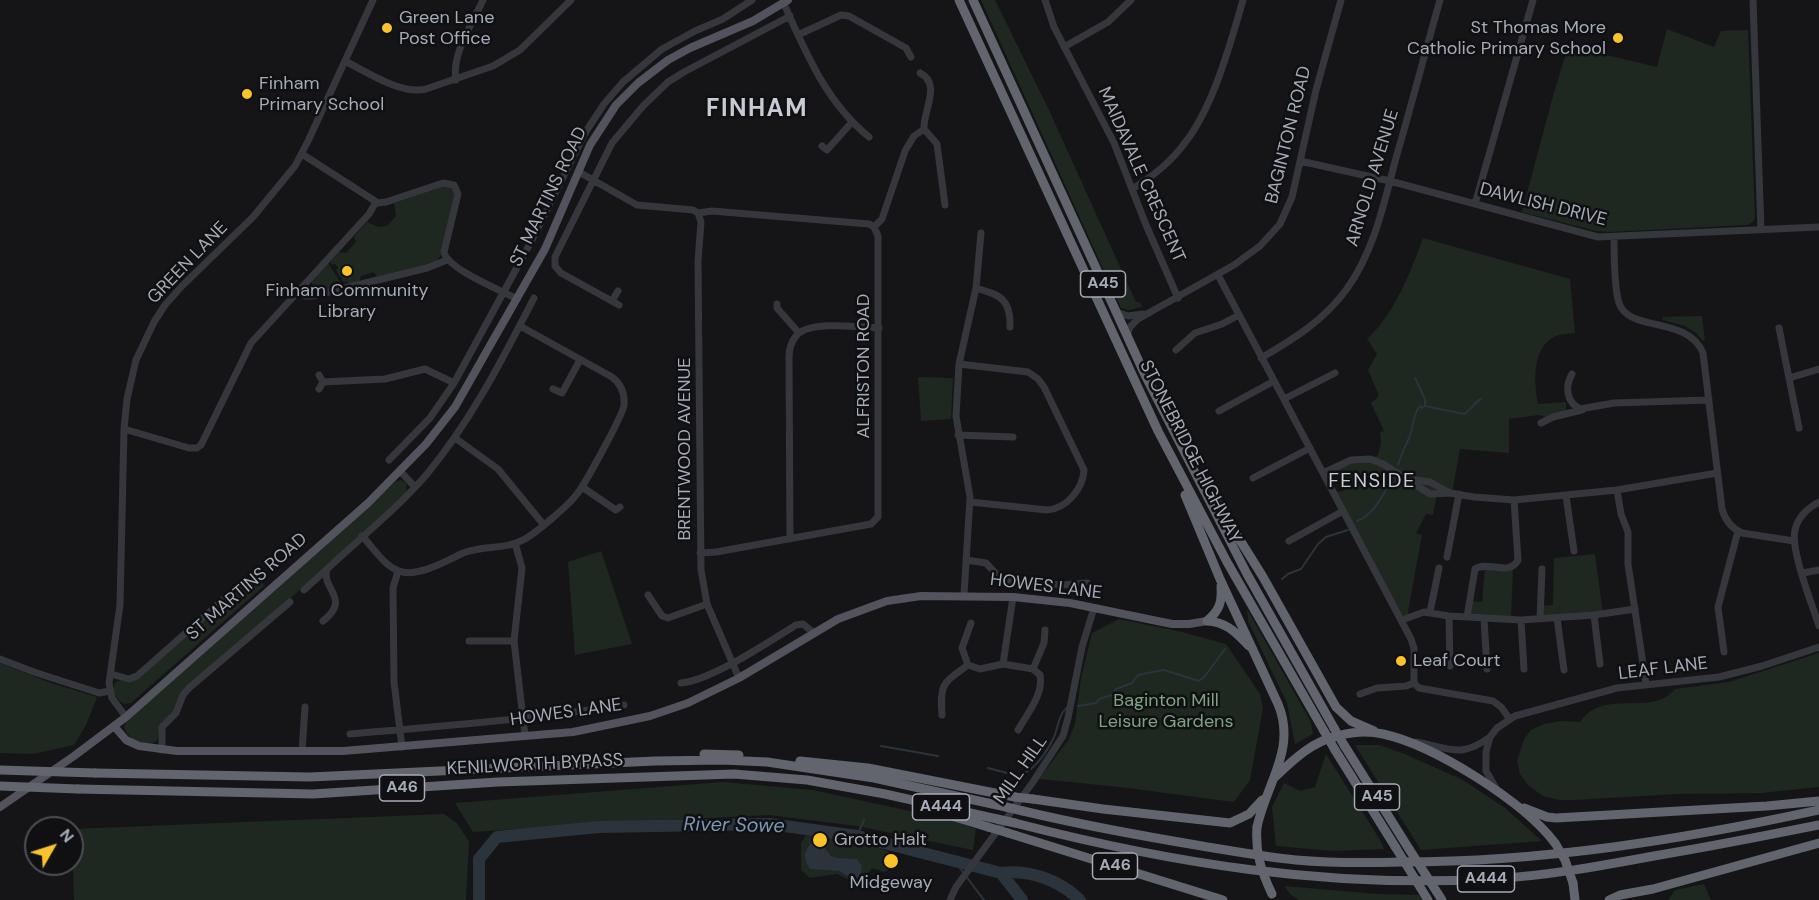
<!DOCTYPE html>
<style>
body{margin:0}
#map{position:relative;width:1819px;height:900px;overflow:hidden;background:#151517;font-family:"DM Sans",sans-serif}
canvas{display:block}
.north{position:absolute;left:24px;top:816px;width:60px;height:60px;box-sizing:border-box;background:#101012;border:2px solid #4c4e54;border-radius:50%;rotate:51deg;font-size:16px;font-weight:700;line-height:24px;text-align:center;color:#a6abb8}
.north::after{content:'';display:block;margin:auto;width:21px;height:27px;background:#fbc32a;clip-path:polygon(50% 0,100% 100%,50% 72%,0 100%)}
</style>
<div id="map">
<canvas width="1819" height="900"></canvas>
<div class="north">N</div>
</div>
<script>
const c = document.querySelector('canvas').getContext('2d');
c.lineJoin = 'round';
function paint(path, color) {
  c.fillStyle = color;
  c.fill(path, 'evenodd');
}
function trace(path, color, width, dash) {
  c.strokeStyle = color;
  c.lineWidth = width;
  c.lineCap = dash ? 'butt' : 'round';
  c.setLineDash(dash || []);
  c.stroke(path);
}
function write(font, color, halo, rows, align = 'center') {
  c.font = font + ' "DM Sans",sans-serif';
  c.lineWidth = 5;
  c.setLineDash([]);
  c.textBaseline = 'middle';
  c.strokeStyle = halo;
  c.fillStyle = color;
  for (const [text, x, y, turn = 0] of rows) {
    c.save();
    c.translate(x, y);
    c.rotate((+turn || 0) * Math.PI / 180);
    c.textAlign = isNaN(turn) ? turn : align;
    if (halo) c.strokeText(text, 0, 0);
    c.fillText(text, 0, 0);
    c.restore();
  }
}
paint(new Path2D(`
 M981,0H995L1049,110L1136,302H1140L1142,307L1129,310L1121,308Z
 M1667,29L1714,47L1721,31L1748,30L1755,218L1753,222L1747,225L1609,232L1596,231L1522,212L1551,103L1568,46L1657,67Z
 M444,186L452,187L455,193L442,253L436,262L378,278L374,272L361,276L359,282L349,285L346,281L344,283L336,270L338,268L335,264L332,265L330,262L339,252L346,253L356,242L354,237L367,222L379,227L387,226L396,216L394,203Z
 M1423,238L1570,279L1575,333C1569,334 1561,334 1556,336C1531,347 1534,383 1538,404L1566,402V412L1546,417L1539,415L1509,419V453L1460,449L1452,493L1437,495L1433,515L1426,514L1416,533L1422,535L1408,612L1410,616L1402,620L1336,492C1344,492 1350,488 1348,479L1344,474L1331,469L1345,462L1370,459L1378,455L1381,443L1380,432L1384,431L1371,403L1378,397V393L1368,370L1377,354L1367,339C1394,315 1411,271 1423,238Z
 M328,263L343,286L317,292L312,287V281Z
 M1702,316L1705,340L1703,341L1696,333L1685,326L1663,320L1662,317Z
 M918,377L953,378L951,419L921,421Z
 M401,480L407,484L406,493L282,606L187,686L175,710L160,726L157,741C145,748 128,740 124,727L127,721L332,540L395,482Z
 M601,551L632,644L575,655L568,562Z
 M1595,554L1603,614L1540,619V606L1553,605L1554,558Z
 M1485,566L1513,567L1511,620L1467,617L1469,601L1482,602Z
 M254,577L265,585L131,703L124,704C117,700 111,692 115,683C122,677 130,683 139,678Z
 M1247,609L1311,722L1313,734L1295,744L1287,703L1248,621Z
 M1119,619L1182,632L1226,644L1260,694L1263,708L1250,780L1234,802L1120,787L1039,779L1069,739L1075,724L1081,678L1092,633Z
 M1819,653V787L1761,793L1676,794L1574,800H1559L1543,796L1528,785L1520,774L1517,761L1524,739L1531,730L1544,724L1561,721L1580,722C1604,687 1652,718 1675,689L1729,682Z
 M0,663L48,682L97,697L86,725L74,745L33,754L0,753Z
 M1355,745H1379L1405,754L1463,780L1505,808L1542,841L1421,850Z
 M1326,754L1380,840L1384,849L1333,851L1276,846L1272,807L1284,783L1300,791L1315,787Z
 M723,782L813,790L956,821L976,829L973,850L857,826L769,815L608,823L473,832L455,803Z
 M444,814L457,823L469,842L466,900H74L72,829Z
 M806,835C836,839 868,840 895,855L888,870L884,872L872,868L862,882L852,881L837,874L810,878L801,870V843Z
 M1704,884L1711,900H1668L1675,890Z
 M1284,886L1377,894L1419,895L1422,900H1299L1290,894Z`), '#1f2721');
paint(new Path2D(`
 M814,841H819L831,856L837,858L857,859L862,866L861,876L857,880H853L840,871L810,869C802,858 804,849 814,841Z`), '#2b333c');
trace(new Path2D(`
 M1425,406L1464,414C1471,411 1473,403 1481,399
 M1398,465C1401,455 1405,447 1409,438C1414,427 1412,415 1420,406L1422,408L1425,406V399L1415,378
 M1357,521C1375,515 1384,492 1394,476
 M1282,579L1288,574L1301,569L1318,544L1326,537L1348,530
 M1078,706L1096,703L1099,699L1112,695L1116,689L1132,683L1137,676L1142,674L1164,670L1199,681L1205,676L1225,649
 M881,746L938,756
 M988,768L1018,776L1028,771
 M1031,769C1040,761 1049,748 1054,737C1058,728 1059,712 1068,707
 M857,836L864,820
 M956,863L984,900`), '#2b333c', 2);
trace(new Path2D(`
 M1001,873C1029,869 1059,880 1080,900
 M479,900V859L497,837L599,827L770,824L857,836L1001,873L1022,900`), '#2b333c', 12);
trace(new Path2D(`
 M1045,0L1054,27L1114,143L1146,225L1178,298
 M1753,0L1761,230
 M784,4C806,53 826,102 869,137
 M798,35L841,15L849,16L906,48L911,57
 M1064,47L1108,22L1131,0
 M345,61C367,72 401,95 426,89L493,66L520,50L571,0
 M920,73C942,84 923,110 924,129
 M456,80C451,55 473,22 483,0
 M822,146L827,150L852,122
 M302,154L378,203L386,202L443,183L454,185L458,194L444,252C447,269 501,290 517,299
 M1300,161L1390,181L1598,237L1819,227
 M579,172L637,205L693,210L698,213L712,211L869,224L874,227
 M1132,189C1152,177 1170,163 1184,144C1213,108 1230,45 1243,0
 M1475,204L1533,0
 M698,213L701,222L698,261L701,570L707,604L739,678
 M874,227L882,219L905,151L914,136L924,129L937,144L945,205
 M1614,237C1614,255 1614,287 1619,303C1629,333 1687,315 1703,353L1722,509C1725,520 1731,528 1742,533L1794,541
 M1218,275L1411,639L1414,648V683
 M976,288C1000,295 1011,299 1010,327
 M299,291L305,296H312L427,268L447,260
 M612,301L618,291
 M777,304V308L799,333
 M619,305L561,273L555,266V257L612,143L643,106L668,82L684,72L790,16
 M1116,312L1128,316L1143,314
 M1779,328L1799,428
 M1127,336L1130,327L1138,319L1234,265L1260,246L1280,224L1292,197L1316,90L1341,0
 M1176,350L1195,333L1222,324L1239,315
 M1261,358C1294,339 1324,320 1346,290C1374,252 1384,203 1396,158C1411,106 1425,53 1440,0
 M959,364L1028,372L1038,379L1044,387L1084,470C1083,489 1066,509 1047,510L970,502
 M1572,374C1565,386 1566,402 1580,409L1614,403L1709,400
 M319,375L323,382L319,389
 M1789,378L1819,369
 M323,382L385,379L425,369L454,383
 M553,389L562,393L580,360
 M1284,399L1335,373
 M1219,411L1274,381
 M1541,423L1553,417L1582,410
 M124,429L189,448H197L201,445L251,343L369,214L376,202
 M958,435L1013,437
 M455,438L498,469L543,524
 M389,460L430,418L454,383L532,240L585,133L604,104L623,82L662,49L695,31L723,19L752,0
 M400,471L415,487
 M1323,473L1351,460L1370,459L1383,464L1430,494L1451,493
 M1253,478L1310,448
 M1409,479L1430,482L1450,493L1474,497L1514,500L1617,490L1717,473
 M582,487L616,510L620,507
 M1617,490L1621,514L1628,532V564L1646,684
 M1566,496L1574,551
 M1819,502C1808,508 1798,516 1795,530C1790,549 1812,604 1819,626
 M362,536C373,547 384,566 399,571C417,578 446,561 463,553C483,545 506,550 525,539C537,532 569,505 577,494C585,484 623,415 624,405C625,394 621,384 612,377L520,326
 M790,539L789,358C789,351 791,342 796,336C809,320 859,327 879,328
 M1289,541L1343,511
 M515,543L522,568L514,641L525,736
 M700,553L716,552L871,524L878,517V236L874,227
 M1447,557L1459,494
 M966,560L986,563L999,577L1005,580L1062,585L1087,583
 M398,571L393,588L394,682L402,747
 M1803,573L1819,570
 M304,590L326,570
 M648,595L662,616L668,618L707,604
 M964,595L970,497L956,416L959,364L976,288L981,233
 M1430,612L1439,568
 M1594,615L1600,664
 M1449,616L1450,666
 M1467,617L1475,569C1488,560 1509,577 1518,560L1514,500
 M1557,618L1564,670
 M1484,619L1487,669
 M1540,619L1542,569
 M1402,620L1424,612L1449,616L1521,620L1594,615L1635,609
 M1521,620L1524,669
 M323,621C352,598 321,590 327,569C360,538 397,509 427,474C471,421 502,360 534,298
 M971,623L962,648L968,665L980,669L1003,664L1033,669
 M469,641H514
 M1724,652L1718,607L1738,531
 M0,659L34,672L99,693L110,691
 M1003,664L1013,597
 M111,674L129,679L137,676L242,583
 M681,683C710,681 769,642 796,625L803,624L814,633
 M1414,683L1419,688L1493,701L1501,707L1509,718
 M1360,694L1377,688L1406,686L1414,683
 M942,715C940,683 942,684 968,665
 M126,717L112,698L109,683L120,605L124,429L127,399L136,360L154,322L165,305L182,286L253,217L295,166L309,139L373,0
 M1018,730C1027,714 1044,694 1040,675L1033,669L1044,643L1045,630
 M350,734C442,726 533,719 624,705
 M1416,742C1450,748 1460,759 1490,737
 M162,750V727L176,713L183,695L189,688L290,602
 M302,751L305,707
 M1496,788L1486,771V752L1490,737L1497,728L1515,716L1617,688L1719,677L1762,666L1819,647
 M950,900L956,887L1033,782L1063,736L1068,718L1082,647L1094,608`), '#36373c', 7);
trace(new Path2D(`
 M114,726L126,740L139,746L177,751H343L573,732L650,716L688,703L739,678L838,619L887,601L921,596L1013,597L1070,603L1172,624H1189L1207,621
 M0,807L74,756L126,717L368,503L426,444L455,407L545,249L590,145L616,105L638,83L668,60L690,48L753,21L788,0`), '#52535c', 8);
trace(new Path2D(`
 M959,0L1158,431L1227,562L1324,731
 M973,0L1146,377L1247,574L1334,728
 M1210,492L1263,577L1336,707L1351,721L1374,731
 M1185,495L1220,579L1278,704C1297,749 1266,784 1257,827
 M1207,621C1227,622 1236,633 1249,646
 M1207,621C1220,610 1222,602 1221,586
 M1344,745L1409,849
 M1335,750L1396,848
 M704,754L739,755
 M800,761L868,768L1015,797
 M95,773L310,777L655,761L723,760L767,762L874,778L1006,807
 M1274,778C1292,761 1312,741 1338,736C1352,732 1369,731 1383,734C1434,745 1524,802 1555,843
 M78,789L313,794L498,782L734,774L807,780L885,794L997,819
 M1033,799L1103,809L1230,823L1249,814L1262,800
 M1524,808L1547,817L1556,818L1767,806L1819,801
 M932,810L988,827
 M1023,811C1082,825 1142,836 1202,846C1233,851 1265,857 1296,860C1330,863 1366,863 1401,862C1543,862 1681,840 1819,810
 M1015,823C1174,864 1327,888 1491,879C1546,876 1600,866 1654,856C1709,847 1764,836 1819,825
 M1008,833L1223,900
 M1573,883L1575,900
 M1609,900L1620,895L1653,889L1819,843`), '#62646e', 9);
trace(new Path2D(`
 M1334,728L1344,745
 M1324,731L1335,750
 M0,770L95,773
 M0,786L78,789
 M1015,797L1033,799
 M1006,807L1023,811
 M997,819L1015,823
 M988,827L1008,833
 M1257,827C1255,852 1261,871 1272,894
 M1555,843L1565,860L1573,883
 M1396,848L1428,900
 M1409,849L1442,900`), '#62646e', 9);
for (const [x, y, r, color] of [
 [387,28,6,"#fbc32a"],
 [1618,38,6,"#fbc32a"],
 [247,94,6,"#fbc32a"],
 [347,271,6,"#fbc32a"],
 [1401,661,6,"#fbc32a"],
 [820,840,8,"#fbc32a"],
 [891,861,8,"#fbc32a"]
]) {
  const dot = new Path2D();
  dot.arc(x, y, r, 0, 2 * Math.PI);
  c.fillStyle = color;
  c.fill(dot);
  trace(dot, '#101012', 2);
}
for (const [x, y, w] of [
 [1103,284,45],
 [402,788,45],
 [1377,797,45],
 [941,807,57],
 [1115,866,45],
 [1486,879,57]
]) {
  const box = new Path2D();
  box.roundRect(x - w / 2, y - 13, w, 26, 4.5);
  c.fillStyle = '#101012';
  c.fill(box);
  trace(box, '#a6abb8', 1.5);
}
write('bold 16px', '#a6abb8', null, [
 ["A45",1103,284],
 ["A46",402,788],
 ["A45",1377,797],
 ["A444",941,807],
 ["A46",1115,866],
 ["A444",1486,879]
]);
write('18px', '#a6abb8', '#101012', [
 ["Green Lane",399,18],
 ["Post Office",399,39],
 ["St Thomas More",1606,28,"right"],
 ["Catholic Primary School",1606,49,"right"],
 ["Finham",259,84],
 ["Primary School",259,105],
 ["Finham Community",347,291,"center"],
 ["Library",347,312,"center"],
 ["Leaf Court",1413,661],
 ["Grotto Halt",834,840],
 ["Midgeway",891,883,"center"]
], 'left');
write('18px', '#a6abb8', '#101012', [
 ["BAGINTON ROAD",1289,135,-76],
 ["MAIDAVALE CRESCENT",1141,175,66],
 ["ARNOLD AVENUE",1373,178,-73],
 ["ST MARTINS ROAD",549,197,-64],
 ["DAWLISH DRIVE",1543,205,14],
 ["GREEN LANE",188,263,-46],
 ["ALFRISTON ROAD",864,366,-90],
 ["BRENTWOOD AVENUE",685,449,-90],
 ["STONEBRIDGE HIGHWAY",1190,452,63],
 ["ST MARTINS ROAD",247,587,-41],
 ["HOWES LANE",1046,587,7],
 ["LEAF LANE",1663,669,-7],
 ["HOWES LANE",566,713,-8],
 ["KENILWORTH BYPASS",535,765,-3],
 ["MILL HILL",1021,770,-55]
]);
write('18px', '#7da482', '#101012', [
 ["Baginton Mill",1166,701],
 ["Leisure Gardens",1166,722]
]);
c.letterSpacing = '1.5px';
write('20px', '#c8cad4', '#101012', [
 ["FENSIDE",1372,482]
]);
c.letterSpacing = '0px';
write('italic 20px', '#7c96b5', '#101012', [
 ["River Sowe",734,826,1]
]);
c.letterSpacing = '1.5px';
write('bold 24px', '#c8cad4', '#101012', [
 ["FINHAM",757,110]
]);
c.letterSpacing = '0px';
</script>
